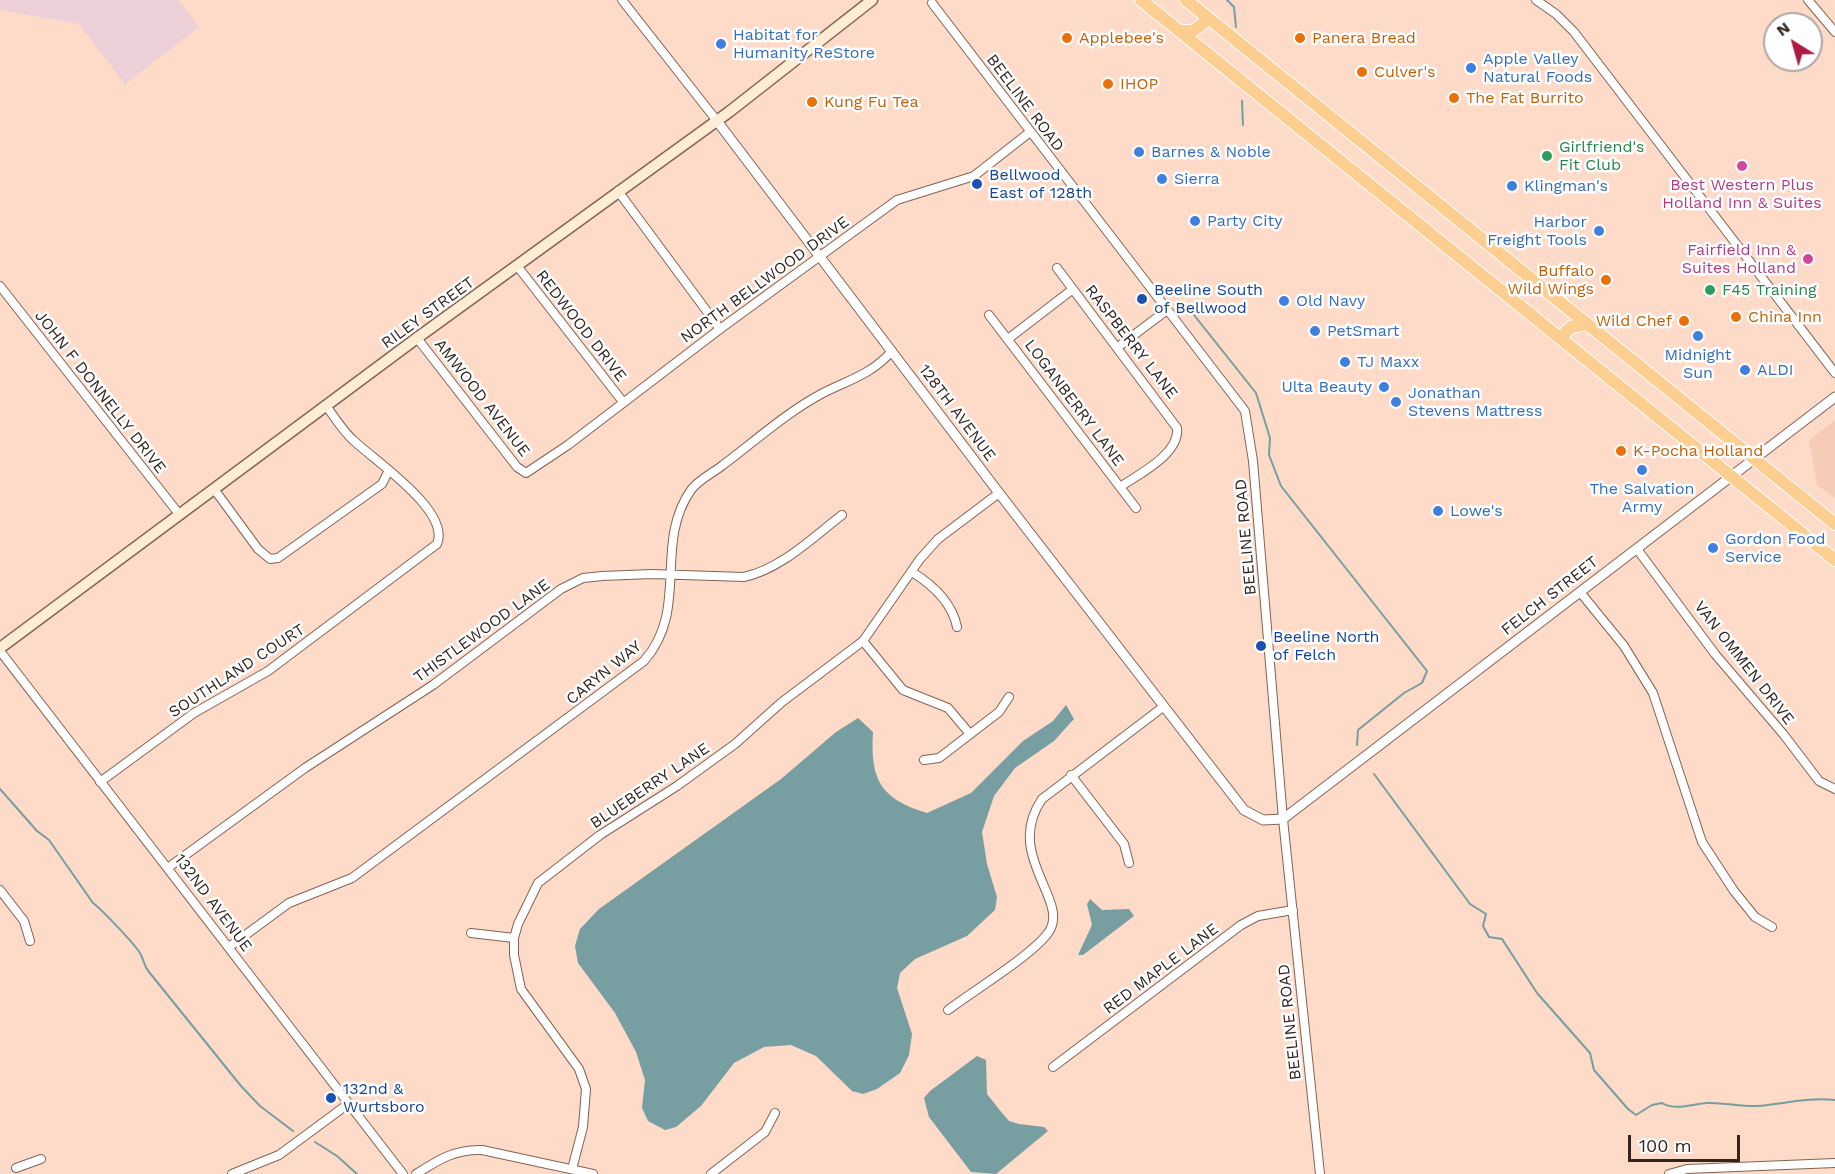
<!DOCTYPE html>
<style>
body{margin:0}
#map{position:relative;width:1835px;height:1174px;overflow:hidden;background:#fedac8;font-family:"Work Sans",sans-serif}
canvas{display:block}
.north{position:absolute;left:1763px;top:12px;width:60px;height:60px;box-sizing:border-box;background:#fff;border:2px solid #ada7a5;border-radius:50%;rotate:323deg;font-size:16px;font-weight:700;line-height:24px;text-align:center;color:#32241e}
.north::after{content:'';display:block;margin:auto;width:21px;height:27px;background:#ae1a41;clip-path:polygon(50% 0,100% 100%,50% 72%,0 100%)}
.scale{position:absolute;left:1628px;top:1135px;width:112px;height:27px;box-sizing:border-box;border:3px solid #32241e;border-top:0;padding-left:8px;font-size:18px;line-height:21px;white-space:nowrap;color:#32241e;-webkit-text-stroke:4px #fff;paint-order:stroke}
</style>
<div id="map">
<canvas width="1835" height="1174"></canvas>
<div class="north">N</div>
<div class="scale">100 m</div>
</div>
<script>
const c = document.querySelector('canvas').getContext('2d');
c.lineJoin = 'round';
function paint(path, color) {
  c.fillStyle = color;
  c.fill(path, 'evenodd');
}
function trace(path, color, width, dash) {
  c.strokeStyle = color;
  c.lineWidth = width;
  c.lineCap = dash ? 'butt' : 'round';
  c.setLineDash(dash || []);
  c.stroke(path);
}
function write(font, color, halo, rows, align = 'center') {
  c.font = font + ' "Work Sans",sans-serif';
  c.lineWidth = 5;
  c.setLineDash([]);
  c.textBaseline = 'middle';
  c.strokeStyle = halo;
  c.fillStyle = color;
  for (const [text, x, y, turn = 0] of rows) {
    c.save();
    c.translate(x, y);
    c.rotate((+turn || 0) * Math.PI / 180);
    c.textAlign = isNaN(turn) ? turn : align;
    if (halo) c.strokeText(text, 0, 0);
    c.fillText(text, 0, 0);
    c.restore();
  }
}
paint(new Path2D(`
 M1835,420V498L1817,485L1809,440Z`), '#f6ccb7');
paint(new Path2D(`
 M0,0H178L199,27L125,84L79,24L0,10Z`), '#ebd1d7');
paint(new Path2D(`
 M1066,705L1074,719L1054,741L1015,768L994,796L982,832L987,864L997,897L995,910L967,936L915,959L900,973L897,988L912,1034L909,1055L900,1073L877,1089L863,1094L852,1091L816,1056L791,1045L764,1047L734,1063L701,1106L676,1127L665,1130L648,1121L642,1108L645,1080L636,1052L615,1013L578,963L575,946L580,929L599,909L781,779L836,732L858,718L873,732C870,779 880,799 927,813L971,793L1023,741L1053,721Z
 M1090,899L1102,910L1129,909L1134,916L1083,955H1078L1092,925L1087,904Z
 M977,1056L986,1060L987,1094L1002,1113L1009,1121L1019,1124L1044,1127L1048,1131L996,1174L971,1172L929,1117L924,1098L930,1091Z`), '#779ea0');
trace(new Path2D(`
 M1227,0L1234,7L1236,27
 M1242,101L1243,125
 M1194,315L1256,393L1270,438L1269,455L1281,486L1427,671L1422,683L1404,693L1358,730L1357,745
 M1374,774L1470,904L1486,914L1483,926L1489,937L1502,939L1537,993L1590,1053L1594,1070L1628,1109L1636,1115L1652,1105L1662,1103C1675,1111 1691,1104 1707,1103C1723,1102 1741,1107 1757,1106C1783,1104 1809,1097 1835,1100
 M0,789L37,831L49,840L93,903C101,909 137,946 141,955C144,961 144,966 149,972L241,1086L260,1106L293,1131
 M315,1142L337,1156L357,1174`), '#779ea0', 2);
const minor = new Path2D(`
 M622,0L717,121
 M1536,0L1556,14L1574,32L1835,373
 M1808,0L1835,32
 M932,3L1245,411L1253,461L1283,819L1320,1174
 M618,191L720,329
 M518,267L623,402
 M1057,268L1177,428C1180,454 1139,474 1120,487
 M0,286L179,514
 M989,315L1136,508
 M417,338L517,467L526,473L568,445L720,329L897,200L974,176L1030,132
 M1008,339L1073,289
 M1118,347L1167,310
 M214,489L258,549L270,559L278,558L382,484L389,470
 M1637,549L1715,654L1784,735L1819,781L1835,789
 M912,572C933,585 952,602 957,627
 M1580,592L1624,646L1653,693L1702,842L1734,891L1755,917L1772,927
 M863,641L903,690L948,708L970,734
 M0,651L403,1174
 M924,760L939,758L999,712L1009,697
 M1071,775L1124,844L1129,863
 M100,782L194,713L268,671L437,544C451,511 375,461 353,440C343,431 335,418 327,407
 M169,867L305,768L433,685L561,589L583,578L602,576L652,574L744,577C781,569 813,537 842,515
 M0,890L24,921L30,941
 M471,933L514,938
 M229,947L289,903L352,878L644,661C690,609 653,544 691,490C698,480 713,473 723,465C755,441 787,412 823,393C849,380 872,374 892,351
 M948,1010C973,991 1031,956 1048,933C1072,901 1003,856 1042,799L1163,707
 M1053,1067L1241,925L1258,916L1293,910
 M16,1168L41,1159
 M572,1169L583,1127L586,1089L579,1069L521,989L514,955V938L518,924L538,883L600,835L677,786L735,744L782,702L863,641L920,559L938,539L999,493
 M232,1174L279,1155L348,1104
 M416,1174C438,1160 455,1149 482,1150L593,1174
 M711,1174L765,1132L775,1113
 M1669,1174L1687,1169L1835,1163`);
const tertiary = new Path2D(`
 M717,121L999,493L1244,810L1263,820L1283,819L1835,397`);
const secondary = new Path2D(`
 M0,648L417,338L729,112L872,0`);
const trunk = new Path2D(`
 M1141,0L1835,560
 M1186,0L1835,524
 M1180,31H1193L1209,19
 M1560,338L1571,327L1587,324`);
trace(minor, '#836354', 10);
trace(tertiary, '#836354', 11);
trace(secondary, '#836354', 13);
trace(trunk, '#fff', 14);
trace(minor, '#fff', 8);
trace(tertiary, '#fff', 9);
trace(secondary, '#feecd5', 10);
trace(trunk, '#fcce90', 12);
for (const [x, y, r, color] of [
 [1067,38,6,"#e8710a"],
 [1300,38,6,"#e8710a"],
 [721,44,6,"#3f7fe0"],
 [1471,68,6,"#3f7fe0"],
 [1362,72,6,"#e8710a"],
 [1108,84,6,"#e8710a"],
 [1454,98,6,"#e8710a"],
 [812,102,6,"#e8710a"],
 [1139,152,6,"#3f7fe0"],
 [1547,156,6,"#2e9e5b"],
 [1742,166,6,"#d1479c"],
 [1162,179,6,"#3f7fe0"],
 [977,184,6,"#1a4fb4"],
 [1512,186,6,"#3f7fe0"],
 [1195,221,6,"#3f7fe0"],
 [1599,231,6,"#3f7fe0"],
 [1808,259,6,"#d1479c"],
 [1606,280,6,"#e8710a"],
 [1710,290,6,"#2e9e5b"],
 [1142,299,6,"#1a4fb4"],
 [1284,301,6,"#3f7fe0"],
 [1736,317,6,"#e8710a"],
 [1684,321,6,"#e8710a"],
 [1315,331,6,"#3f7fe0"],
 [1698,336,6,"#3f7fe0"],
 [1345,362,6,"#3f7fe0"],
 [1745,370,6,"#3f7fe0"],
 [1384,387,6,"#3f7fe0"],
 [1396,402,6,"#3f7fe0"],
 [1621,451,6,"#e8710a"],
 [1642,470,6,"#3f7fe0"],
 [1438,511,6,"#3f7fe0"],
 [1713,548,6,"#3f7fe0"],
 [1261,646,6,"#1a4fb4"],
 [331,1098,6,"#1a4fb4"]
]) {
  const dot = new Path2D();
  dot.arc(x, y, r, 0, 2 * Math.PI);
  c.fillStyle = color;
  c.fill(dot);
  trace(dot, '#fff', 2);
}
write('16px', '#366cbe', '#fff', [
 ["Habitat for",733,35],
 ["Humanity ReStore",733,53],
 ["Apple Valley",1483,59],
 ["Natural Foods",1483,77],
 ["Barnes & Noble",1151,152],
 ["Sierra",1174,179],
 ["Klingman's",1524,186],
 ["Party City",1207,221],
 ["Harbor",1587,222,"right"],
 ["Freight Tools",1587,240,"right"],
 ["Old Navy",1296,301],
 ["PetSmart",1327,331],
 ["Midnight",1698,355,"center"],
 ["Sun",1698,373,"center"],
 ["TJ Maxx",1357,362],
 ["ALDI",1757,370],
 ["Ulta Beauty",1372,387,"right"],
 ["Jonathan",1408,393],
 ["Stevens Mattress",1408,411],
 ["The Salvation",1642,489,"center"],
 ["Army",1642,507,"center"],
 ["Lowe's",1450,511],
 ["Gordon Food",1725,539],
 ["Service",1725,557]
], 'left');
write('16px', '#c56008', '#fff', [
 ["Applebee's",1079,38],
 ["Panera Bread",1312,38],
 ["Culver's",1374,72],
 ["IHOP",1120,84],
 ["The Fat Burrito",1466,98],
 ["Kung Fu Tea",824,102],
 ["Buffalo",1594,271,"right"],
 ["Wild Wings",1594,289,"right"],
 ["China Inn",1748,317],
 ["Wild Chef",1672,321,"right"],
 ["K-Pocha Holland",1633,451]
], 'left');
write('16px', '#32241e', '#fff', [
 ["BEELINE ROAD",1025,103,53],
 ["NORTH BELLWOOD DRIVE",765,280,-36],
 ["RILEY STREET",428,313,-36],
 ["REDWOOD DRIVE",581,326,52],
 ["RASPBERRY LANE",1131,342,52],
 ["JOHN F DONNELLY DRIVE",100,392,52],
 ["AMWOOD AVENUE",482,398,52],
 ["LOGANBERRY LANE",1074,403,53],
 ["128TH AVENUE",957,413,53],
 ["BEELINE ROAD",1246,537,-95],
 ["FELCH STREET",1550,596,-38],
 ["THISTLEWOOD LANE",482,631,-36],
 ["VAN OMMEN DRIVE",1744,663,52],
 ["SOUTHLAND COURT",237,671,-33],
 ["CARYN WAY",604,673,-39],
 ["BLUEBERRY LANE",650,786,-34],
 ["132ND AVENUE",213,903,53],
 ["RED MAPLE LANE",1161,969,-37],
 ["BEELINE ROAD",1290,1022,-96]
]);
write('16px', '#27864d', '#fff', [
 ["Girlfriend's",1559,147],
 ["Fit Club",1559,165],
 ["F45 Training",1722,290]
], 'left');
write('16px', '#164399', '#fff', [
 ["Bellwood",989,175],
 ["East of 128th",989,193],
 ["Beeline South",1154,290],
 ["of Bellwood",1154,308],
 ["Beeline North",1273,637],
 ["of Felch",1273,655],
 ["132nd &",343,1089],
 ["Wurtsboro",343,1107]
], 'left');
write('16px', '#b23c85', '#fff', [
 ["Best Western Plus",1742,185],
 ["Holland Inn & Suites",1742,203],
 ["Fairfield Inn &",1796,250,"right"],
 ["Suites Holland",1796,268,"right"]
]);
</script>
